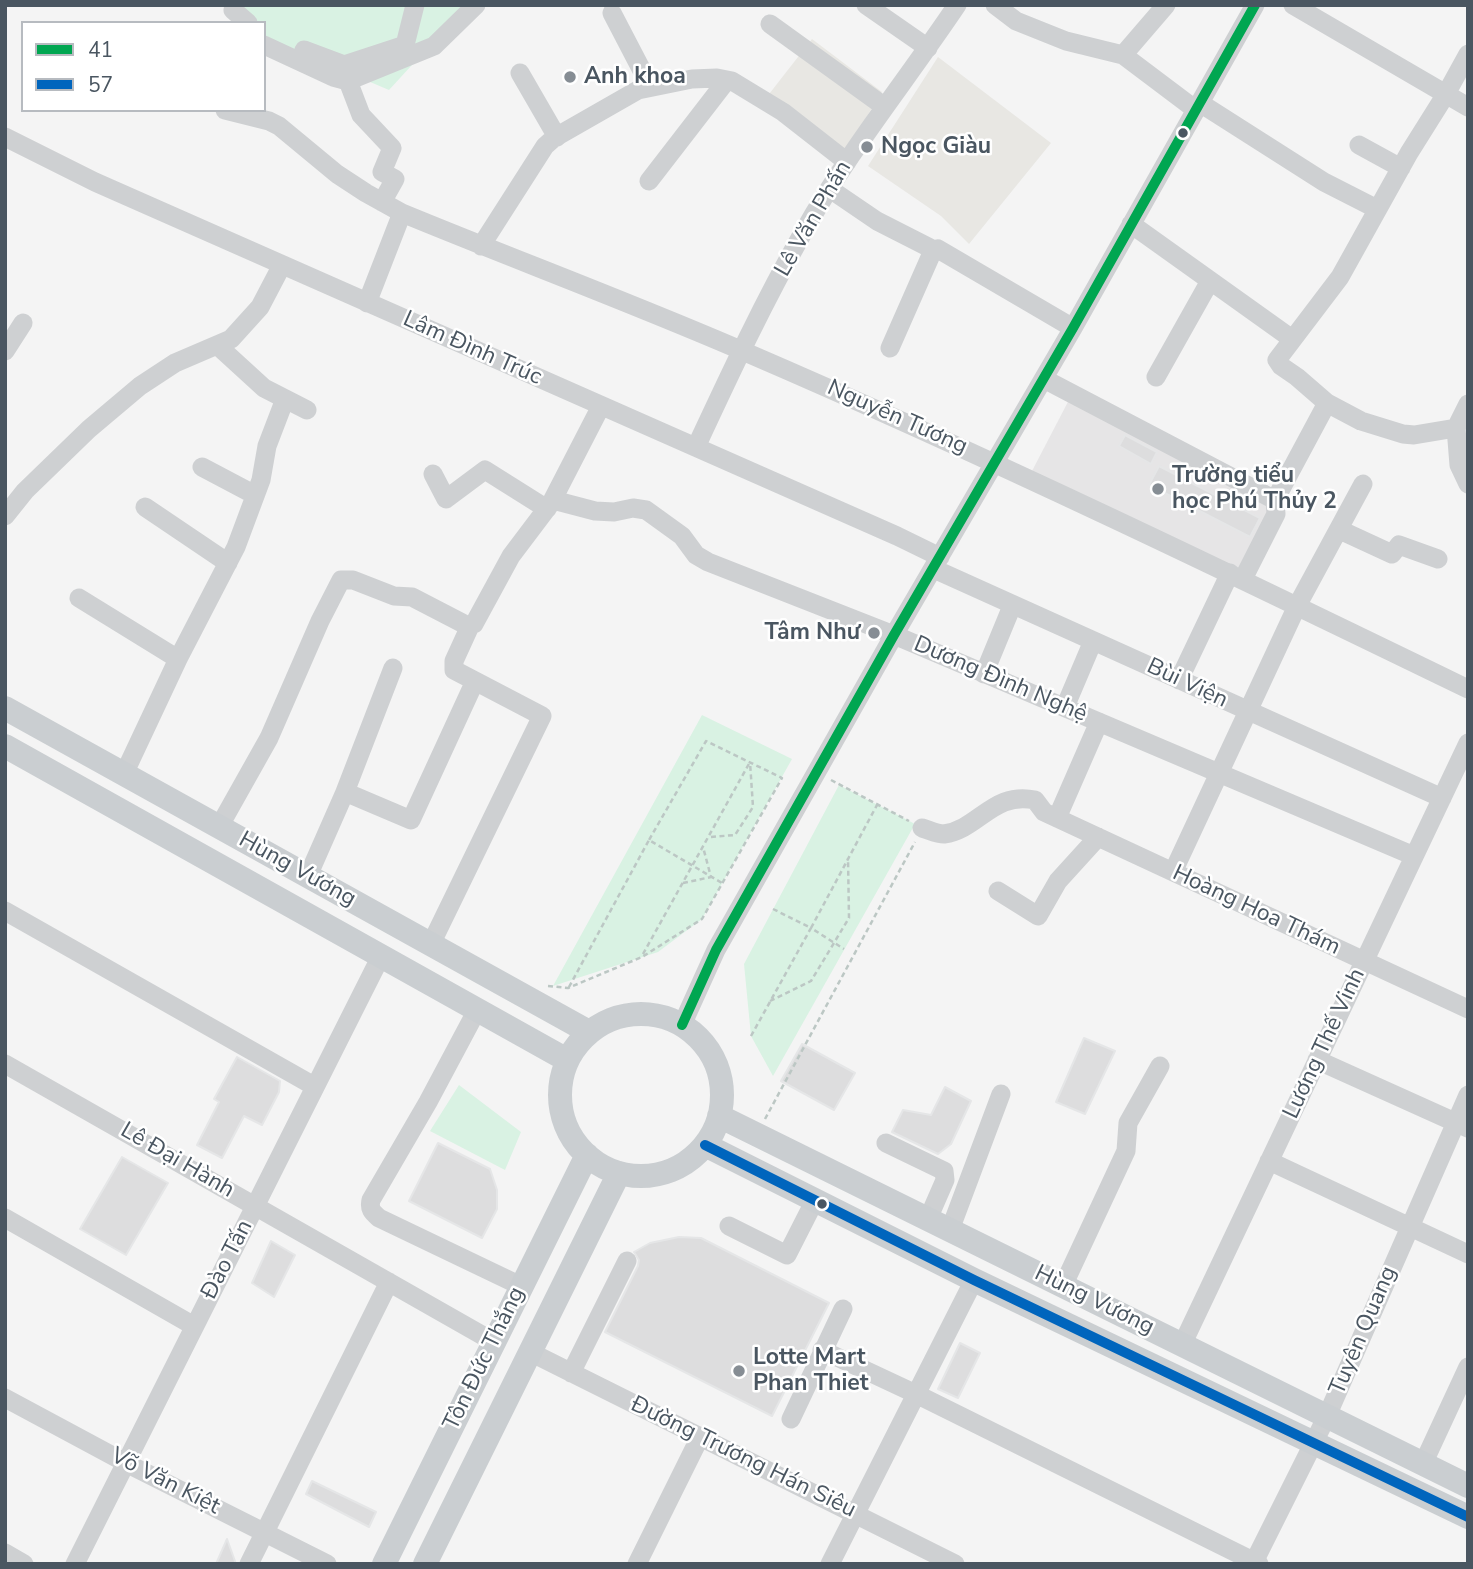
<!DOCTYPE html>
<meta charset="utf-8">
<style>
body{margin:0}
#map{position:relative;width:1473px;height:1569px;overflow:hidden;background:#f4f4f4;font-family:"Nunito Sans",sans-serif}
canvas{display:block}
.frame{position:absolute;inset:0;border:7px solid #4a5661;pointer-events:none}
.legend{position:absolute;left:21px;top:21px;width:245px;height:91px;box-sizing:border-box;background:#fff;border:2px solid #b7bbc0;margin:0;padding:9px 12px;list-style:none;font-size:21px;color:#4a5661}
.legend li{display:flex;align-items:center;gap:14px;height:35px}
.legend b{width:35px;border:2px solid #b7bbc0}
</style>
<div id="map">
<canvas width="1473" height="1569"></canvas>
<div class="frame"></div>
<ul class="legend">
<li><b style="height:9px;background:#00a651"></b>41</li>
<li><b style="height:9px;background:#0065bd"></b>57</li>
</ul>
</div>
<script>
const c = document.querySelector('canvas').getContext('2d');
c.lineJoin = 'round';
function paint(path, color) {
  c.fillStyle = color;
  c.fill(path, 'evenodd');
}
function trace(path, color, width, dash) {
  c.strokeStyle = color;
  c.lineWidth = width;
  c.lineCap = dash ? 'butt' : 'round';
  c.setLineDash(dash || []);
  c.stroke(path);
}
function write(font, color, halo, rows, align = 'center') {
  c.font = font + ' "Nunito Sans",sans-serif';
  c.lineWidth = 5;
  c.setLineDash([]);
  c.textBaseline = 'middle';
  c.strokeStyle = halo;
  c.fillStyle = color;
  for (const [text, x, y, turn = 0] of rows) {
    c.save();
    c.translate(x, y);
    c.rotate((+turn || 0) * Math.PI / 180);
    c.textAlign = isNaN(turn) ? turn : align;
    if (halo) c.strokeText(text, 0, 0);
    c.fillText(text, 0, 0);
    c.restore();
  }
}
paint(new Path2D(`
 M812,39L882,92L842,157L766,98Z
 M938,57L1051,143L969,244L941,216L868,166Z`), '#e8e7e3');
paint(new Path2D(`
 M1071,396L1280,508L1247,575L1032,471Z`), '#e6e5e6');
paint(new Path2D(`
 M224,5H467L389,90L264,37V23H242Z
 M702,715L792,759L702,919L658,952L553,986Z
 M839,785L915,824L773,1076L751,1036L744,964Z
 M459,1085L521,1132L505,1170L430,1131Z`), '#d9f2e3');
const building = new Path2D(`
 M1125,435L1157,452L1151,464L1119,446Z
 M1159,466L1260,518L1250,537L1149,485Z
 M1084,1038L1115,1051L1085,1114L1056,1102Z
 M802,1044L855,1073L834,1110L781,1081Z
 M237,1057L280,1081L279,1092L262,1125L244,1116L222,1158L197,1145L219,1102L214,1099Z
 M945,1087L971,1101L951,1144L938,1154L892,1132L903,1110L931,1115Z
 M438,1143L490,1169L497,1190V1209L482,1238L409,1201Z
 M122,1157L168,1183L126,1255L80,1229Z
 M679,1237L701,1238L829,1303L772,1416L605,1332L638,1266L639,1260L634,1252L650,1243Z
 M271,1241L295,1255L274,1297L252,1283Z
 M960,1343L980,1353L958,1398L938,1389Z
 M312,1481L376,1512L369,1527L306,1494Z
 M227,1539L236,1564H216Z`);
paint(building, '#ddddde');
trace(building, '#e5e6e7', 2);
trace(new Path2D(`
 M831,780L909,821
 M711,837L735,835L753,807L750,762
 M683,883L711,877L703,847
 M773,909L811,928L877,805
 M643,954L750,762
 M548,986L568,988L642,957L702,919L782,778L706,741L649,840
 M569,987L649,840L722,883
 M770,1001L811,981L849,918L848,858
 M751,1036L811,928L844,949
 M765,1119L915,842`), '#bcc7c4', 2.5, [5, 3.5]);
trace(new Path2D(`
 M234,5L233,10L248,23
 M866,5L928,48
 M995,5L1016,21L1066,41L1123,55L1196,110
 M1293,5L1468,107
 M612,13L650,86
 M770,24L885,107
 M264,45L333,77L348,81L434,46L476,5
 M304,50L344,65L405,45L415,5
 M1468,54L1446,94L1409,153L1340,277L1277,360L1281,366L1297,377L1327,403L1361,421L1403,434L1414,435L1456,428L1468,404
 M1123,55L1166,5
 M520,73L557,137
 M348,81L361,115L392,148L382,172L395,179L382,202
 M1200,103L1324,182L1377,209
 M225,110L269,121L279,126L337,174L366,193L402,213
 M5,137L95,182L897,536L940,557
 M1359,145L1401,168
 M649,181L727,80
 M830,189L877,221L934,250
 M1131,224L1292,339
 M481,246L545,146L554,138L638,90L692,79L717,78L732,81L783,112L847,162
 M367,303L402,213C516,260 632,303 745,352C989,457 1229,573 1468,689
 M217,345L264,388L307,410
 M890,348L931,255L938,249L1073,328
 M5,351L23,323
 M1156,377L1210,281
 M1044,379L1275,500L1276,514L1243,579
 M1456,428L1459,465L1468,484
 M696,447C730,374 764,301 804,231C848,152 906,81 957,5
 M202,467L255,495
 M433,474L446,499L485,470L547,509
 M553,500L595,511L614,512L633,508L646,510L682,536L696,555L708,562L894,635L1414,856
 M1275,500L1327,403
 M145,507L228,563
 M5,516L25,491L89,429L140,386L175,363L231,339L260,307L282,265
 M1340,530L1392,554L1399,545L1438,559
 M934,569L1442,798
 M79,598L178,659
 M984,674L1012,606
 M1179,680L1230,573
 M1065,707L1093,641
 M124,774L178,659L236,547L261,480L267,446L285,399
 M345,792L393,668
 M1057,818L1099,722
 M219,827L269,738L320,621L341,580H353L394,596L412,597L466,625L474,624L511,556L551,503L601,406
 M922,828C929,830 937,834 944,834C979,829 993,791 1035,800L1044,812L1468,1009
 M1173,872L1297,606L1363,484
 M308,876L345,792L411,820L475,681
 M998,891L1038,916L1058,881L1098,837
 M5,911L314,1086
 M431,944L542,716L454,670V661L470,626
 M477,1010L428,1102L371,1200C369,1209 372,1212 379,1218L521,1286
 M682,1025L716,950L894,635L1073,328L1255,5
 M1317,1060L1468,1128
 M5,1064L494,1342
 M886,1143L944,1171L945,1180L928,1219
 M1269,1161L1468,1254
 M5,1218L194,1326
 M729,1226L787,1255L815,1200
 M950,1230L1001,1094
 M1063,1286L1126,1151L1128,1123L1160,1066
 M1182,1345L1468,743
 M822,1350L916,1394L1259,1564
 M530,1352L955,1564
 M571,1373L627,1261
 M5,1398L126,1463L327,1564
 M791,1419L843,1309
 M1423,1464L1468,1367
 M5,1553L24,1564
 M75,1564L381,956
 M249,1564L389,1282
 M637,1564L700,1437
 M830,1564L974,1280
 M1253,1564L1327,1416L1468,1095`), '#ced0d2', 19);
trace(new Path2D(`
 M5,708L589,1032
 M5,746L567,1060
 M560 1095a81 81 0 1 1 162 0a81 81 0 1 1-162 0Z
 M719,1116L1468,1486
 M705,1145L974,1280L1468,1517
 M384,1564L587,1155
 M425,1564L619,1173`), '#caced1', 24);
trace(new Path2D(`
 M682,1025L716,950L894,635L1073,328L1255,5`), '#00a651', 10);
trace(new Path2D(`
 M705,1145L974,1280L1468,1517`), '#0065bd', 10);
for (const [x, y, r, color] of [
 [570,77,7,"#868d94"],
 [1183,133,6,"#4a5661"],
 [867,147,7,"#868d94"],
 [1158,489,7,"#868d94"],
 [874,633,7,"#868d94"],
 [822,1204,6,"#4a5661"],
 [739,1371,7,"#868d94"]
]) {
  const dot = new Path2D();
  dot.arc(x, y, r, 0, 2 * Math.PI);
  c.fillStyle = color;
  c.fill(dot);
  trace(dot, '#fff', 2.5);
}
write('bold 23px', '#4a5661', '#fff', [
 ["Anh khoa",584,77],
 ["Ngọc Giàu",881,147],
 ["Trường tiểu",1172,476],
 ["học Phú Thủy 2",1172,502],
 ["Tâm Như",860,633,"right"],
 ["Lotte Mart",753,1358],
 ["Phan Thiet",753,1384]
], 'left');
write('23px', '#4a5661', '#fff', [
 ["Lê Văn Phấn",814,219,-60],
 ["Lâm Đình Trúc",472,349,24],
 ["Nguyễn Tương",897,418,24],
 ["Dương Đình Nghệ",1000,680,23],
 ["Bùi Viện",1187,684,25],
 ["Hùng Vương",297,870,29],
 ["Hoàng Hoa Thám",1256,911,25],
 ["Lương Thế Vinh",1325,1044,-65],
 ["Lê Đại Hành",177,1161,30],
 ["Đào Tấn",228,1260,-63],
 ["Hùng Vương",1094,1301,26],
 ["Tuyên Quang",1364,1331,-67],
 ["Tôn Đức Thắng",485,1359,-64],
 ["Đường Trương Hán Siêu",743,1458,26],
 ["Võ Văn Kiệt",165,1482,27]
]);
</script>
